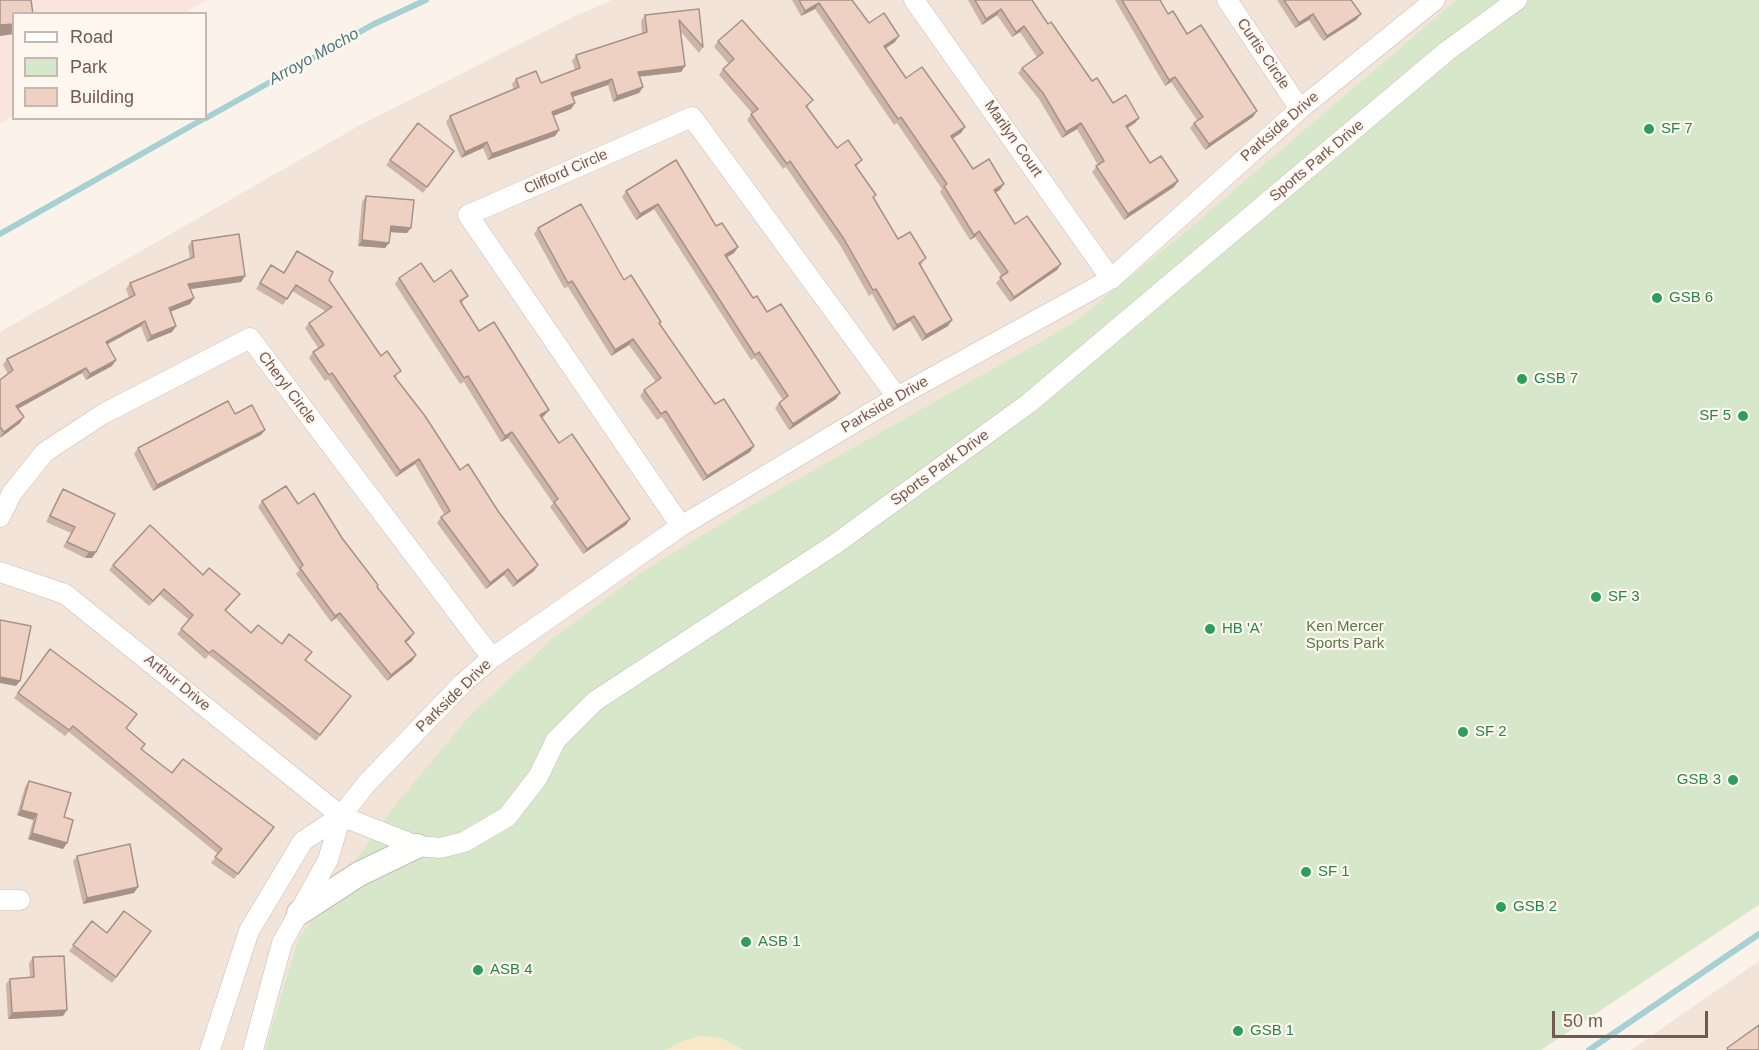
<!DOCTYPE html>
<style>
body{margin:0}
#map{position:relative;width:1759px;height:1050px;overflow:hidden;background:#fbf3e9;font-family:Arial,sans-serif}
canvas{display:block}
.legend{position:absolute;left:12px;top:12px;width:195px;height:108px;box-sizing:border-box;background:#fdf7f0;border:2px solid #c6b8b0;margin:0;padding:8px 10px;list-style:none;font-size:18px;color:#73594f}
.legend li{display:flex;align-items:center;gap:12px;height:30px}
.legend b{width:30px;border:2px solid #c6b8b0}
.scale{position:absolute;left:1552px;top:1011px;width:156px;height:27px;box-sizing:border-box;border:3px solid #73594f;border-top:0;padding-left:8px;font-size:18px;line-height:21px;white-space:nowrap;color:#73594f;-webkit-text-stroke:4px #fdf7f0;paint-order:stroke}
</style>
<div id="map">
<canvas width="1759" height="1050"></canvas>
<ul class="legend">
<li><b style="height:8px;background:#fff"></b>Road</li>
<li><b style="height:16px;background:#d7e7c9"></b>Park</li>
<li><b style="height:16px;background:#eed1c3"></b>Building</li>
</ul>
<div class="scale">50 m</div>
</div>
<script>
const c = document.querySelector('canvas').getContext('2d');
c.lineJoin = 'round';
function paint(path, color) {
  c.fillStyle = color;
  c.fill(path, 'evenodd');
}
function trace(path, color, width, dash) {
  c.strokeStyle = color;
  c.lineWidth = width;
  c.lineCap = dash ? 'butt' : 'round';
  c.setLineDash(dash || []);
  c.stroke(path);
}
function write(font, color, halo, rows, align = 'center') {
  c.font = font + ' Arial,sans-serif';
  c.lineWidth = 4.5;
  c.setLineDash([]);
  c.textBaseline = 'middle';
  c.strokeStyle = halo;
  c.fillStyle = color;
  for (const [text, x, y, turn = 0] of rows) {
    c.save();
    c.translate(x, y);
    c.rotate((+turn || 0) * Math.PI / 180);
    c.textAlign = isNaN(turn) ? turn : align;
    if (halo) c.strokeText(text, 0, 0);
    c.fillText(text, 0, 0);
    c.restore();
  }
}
paint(new Path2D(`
 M612,0H1456L1192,226L1073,323L872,437L394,807L298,939L265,1050H0V332L362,124L573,17Z
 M1759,961V1050H1631L1668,1024Z`), '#f2e4d8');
paint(new Path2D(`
 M0,0H207L184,13L14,14L13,116L0,124Z`), '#fae5de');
paint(new Path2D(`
 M1456,0H1759V905L1541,1050H265L298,939L394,807L468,718L552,639L639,574L747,508L1073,323L1192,226Z`), '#d7e7c9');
paint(new Path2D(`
 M702,1036L721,1038L744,1050H666L683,1041Z`), '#f7e9c7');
trace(new Path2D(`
 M206,118L374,24L426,0
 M0,234L205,118
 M1589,1050L1759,934`), '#a6d0d4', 6);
const minor = new Path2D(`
 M914,0L1111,279
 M1227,0L1300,109
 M0,517L12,493L45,452L103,414L250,338L492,658
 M681,526L468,215L692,117L897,397
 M0,572L65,594L341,816L417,846L440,848L464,842L507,817L538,777L556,740L595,701L834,545L1029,403L1447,51L1517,0
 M0,900H20
 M210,1050L249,931L303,841L341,816L367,783L463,683L492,658L681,526L897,397L1111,279L1300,109L1435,0
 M253,1050L282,943L328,860L341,816`);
const tertiary = new Path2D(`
 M299,913L359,874L417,846`);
trace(minor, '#ccbbb0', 21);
trace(tertiary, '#ccbbb0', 26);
trace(minor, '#fff', 20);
trace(tertiary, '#fff', 24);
paint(new Path2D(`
 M792,0H852L869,23L895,42L886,48L906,78L961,133L953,138L973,169L1000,190L996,192L1015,224L1057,270L1010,302L996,283L1002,276L975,237L970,240L940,192L942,189L897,123L894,125L815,9L801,16Z
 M968,0H1032L1048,24L1092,81L1113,103L1139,118L1135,123L1127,128L1150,163L1178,181L1174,187L1124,220L1092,172L1098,165L1077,129L1062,138L1039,99L1018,73L1022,68L1037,57L1020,32L1012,37L997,15L982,25Z
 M1115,0H1160L1168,14L1187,34L1253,117L1205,150L1190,128L1194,123L1197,120L1171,82L1165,86Z
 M1277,0H1351L1361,14L1356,20L1323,41L1309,20L1295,28Z
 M699,9L703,47L699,53L681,32L685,66L681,72L639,77L643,87L639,93L613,102L608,85L572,97L575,103L571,109L553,116L559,130L555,136L488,160L483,148L461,158L446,122L450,116L514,90L512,84L516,79L541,83L575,70L572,61L576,55L642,34L641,21L645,15Z
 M718,41L809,106L807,108L837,148L862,160L856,167L876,195L873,198L898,239L926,258L921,265L948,326L922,341L910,321L893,331L872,294L869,296L840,245L786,167L783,169L747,120L752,113L719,75L723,69L729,64L714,47Z
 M418,123L454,151L423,193L386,165Z
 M626,191L716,226L738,247L734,253L727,257L753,298L767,312L836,399L789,430L775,408L779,403L783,400L755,358L751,360L654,209L636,220L622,197Z
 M366,196L407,233L390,232L389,243L385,248L358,246L362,202Z
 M538,228L624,280L659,324L715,404L754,446L750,452L703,481L662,417L657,420L640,396L644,390L656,382L629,345L611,356L568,287L564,288L534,234Z
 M192,241L245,276L241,282L190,289L194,298L190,304L171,311L176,326L172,332L147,342L141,326L108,344L112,366L86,380L82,373L18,409L20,423L0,438V380L8,374L3,365L7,359L129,297L126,289L130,283L190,259L188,246Z
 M297,251L329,280L381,356L397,377L395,378L460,470L498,511L538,565L534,571L513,587L504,575L486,589L437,523L441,517L444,514L415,464L396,477L328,379L325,381L309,358L313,352L319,349L305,328L309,323L325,311L292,291L283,305L256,289L267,271L284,273Z
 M399,278L434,282L464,301L462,303L479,331L544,416L542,417L559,443L626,525L583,554L550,507L553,503L508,438L501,442L464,382L460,384L395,284Z
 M235,414L265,430L261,435L153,491L134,454L138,448Z
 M63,489L96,552L92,558H85L63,547L71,533L46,522L59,495Z
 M262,501L298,504L342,538L377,587L410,639L406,642L416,655L412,661L387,681L336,618L331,622L296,574L299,570L258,507Z
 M113,565L203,575L240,594L226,611L251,633L282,644L306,660L351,696L316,741L209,655L205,659L177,634L189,620L160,595L149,606L109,570Z
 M50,649L126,729L145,744L141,749L172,773L274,827L234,879L211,863L218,854L69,732L65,736L14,698Z
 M29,781L64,817L67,843L63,849L28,839L33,820L17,815L25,787Z
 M77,856L138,887L134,893L83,904L73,861Z
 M92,921L107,933L151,931L112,983L69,951Z
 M33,957L63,1016L8,1019L6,984L10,979L30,977L29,963Z`), '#cdb4a8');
paint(new Path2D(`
 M819,3L815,9L801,16L805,11Z
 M1001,9L997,15L982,25L986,19Z
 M1313,14L1309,20L1295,28L1299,23Z
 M1361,14L1356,20L1323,41L1327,36Z
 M14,24V34L0,36V25Z
 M1024,26L1020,32L1012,37L1016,32Z
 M899,36L895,42L880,52L884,46Z
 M685,66L681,72L634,77L638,72Z
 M1175,77L1171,82L1165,86L1169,80Z
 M612,79L608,85L567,99L571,93Z
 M643,87L639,93L613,102L617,96Z
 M575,103L571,109L548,118L552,112Z
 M1257,111L1253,117L1205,150L1209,144Z
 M1139,118L1135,123L1122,132L1126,126Z
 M1081,123L1077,129L1062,138L1066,132Z
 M965,127L961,133L947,142L951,136Z
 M559,130L555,136L488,160L492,154Z
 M487,142L483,148L461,158L465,152Z
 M1178,181L1174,187L1124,220L1128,214Z
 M1004,184L1000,190L990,196L994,190Z
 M658,204L654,209L636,220L640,214Z
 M391,226L411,228L407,233L387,232Z
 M979,231L975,237L970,240L974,235Z
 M362,240L389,243L385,248L358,246Z
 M738,247L734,253L721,261L725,255Z
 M1061,264L1057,270L1010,302L1014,297Z
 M245,276L241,282L184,290L188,284Z
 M194,298L190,304L165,314L169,308Z
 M914,316L910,321L893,331L897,325Z
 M952,320L948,326L922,341L926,335Z
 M145,321L141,326L102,347L106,342Z
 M176,326L172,332L147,342L151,336Z
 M633,339L629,345L611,356L615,350Z
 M116,360L112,366L86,380L90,374Z
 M86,368L82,373L12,412L16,406Z
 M840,393L836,399L789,430L793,424Z
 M549,410L544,416L536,421L540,415Z
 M24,417L20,423L0,438L4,432Z
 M265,430L261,435L153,491L157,485Z
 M512,432L508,438L501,442L505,436Z
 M754,446L750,452L703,481L707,476Z
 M419,459L415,464L396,477L400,471Z
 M630,519L626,525L583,554L587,549Z
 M89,552H96L92,558H85Z
 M538,565L534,571L513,587L517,581Z
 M508,569L504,575L486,589L490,583Z
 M340,613L336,618L331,622L335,616Z
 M414,633L410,639L401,646L405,641Z
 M416,655L412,661L387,681L391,675Z
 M0,677L20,681L16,686L0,683Z
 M21,810L37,814L33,820L17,815Z
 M32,833L67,843L63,849L28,839Z
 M138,887L134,893L83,904L87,898Z
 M67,1010L63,1016L8,1019L12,1013Z`), '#a79288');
const building = new Path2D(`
 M0,0H31L33,14H14V24L0,25Z
 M799,0H852L869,23L884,13L899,36L884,46L906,78L922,67L965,127L951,136L973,169L989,159L1004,184L994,190L1015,224L1027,216L1061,264L1014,297L1000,277L1008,272L979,231L974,235L944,186L947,184L901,117L898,119L819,3L805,11Z
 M975,0H1032L1048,24L1051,22L1092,81L1097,78L1113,103L1126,95L1139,118L1126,126L1150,163L1161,156L1178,181L1128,214L1096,166L1104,161L1081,123L1066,132L1043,93L1022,68L1043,53L1024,26L1016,32L1001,9L986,19Z
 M1122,0H1160L1168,14L1173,11L1187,34L1201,25L1257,111L1209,144L1194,123L1203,117L1175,77L1169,80Z
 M1284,0H1351L1361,14L1327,36L1313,14L1299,23Z
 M699,9L703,47L679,20L685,66L638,72L643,87L617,96L612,79L571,93L575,103L552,112L559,130L492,154L487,142L465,152L450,116L519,87L516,79L536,71L541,83L580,68L576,55L647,32L645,15Z
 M742,20L813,100L806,106L837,148L848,140L862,160L855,165L876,195L873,197L898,239L910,232L926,258L919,263L952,320L926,335L914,316L897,325L876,289L873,290L844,239L790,161L787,164L751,114L758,109L723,69L734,59L718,41Z
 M418,123L454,151L427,187L390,160Z
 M676,160L716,226L722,223L738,247L725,255L753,298L757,296L767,312L781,304L840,393L793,424L779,403L788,396L759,352L755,355L658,204L640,214L626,191Z
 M366,196L414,200L411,228L391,226L389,243L362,240Z
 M581,204L624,280L631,275L661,322L659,323L715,404L724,399L754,446L707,476L666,411L661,414L644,390L661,378L633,339L615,350L572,281L568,283L538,228Z
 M239,234L245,276L188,284L194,298L169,308L176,326L151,336L145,321L106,342L116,360L90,374L86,368L16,406L24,417L4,432L0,427V380L13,370L7,359L135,295L130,283L194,257L192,241Z
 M297,251L333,272L329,280L381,356L387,351L401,371L394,376L425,416L460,470L468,464L498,511L538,565L517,581L508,569L490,583L441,517L450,511L419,459L400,471L332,373L329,375L313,352L324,345L309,323L332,307L296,285L287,299L260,283L271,265L284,273Z
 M421,263L434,282L451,270L468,296L460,301L479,331L494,322L549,410L540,415L559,443L572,434L630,519L587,549L554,502L558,499L512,432L505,436L468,376L464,378L399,278Z
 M228,401L235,414L252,405L265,430L157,485L138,448Z
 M286,486L298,504L314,493L342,538L378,585L377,587L414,633L405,641L416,655L391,675L340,613L335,616L300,568L303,565L262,501Z
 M63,489L115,514L96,552H89L67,542L75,527L50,516Z
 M150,525L203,575L209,568L240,594L225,610L251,633L258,625L282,644L289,634L312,652L305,660L351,696L320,735L213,650L209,653L181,629L193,615L164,589L153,601L113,565Z
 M0,620L31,626L20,681L0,677Z
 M50,649L137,714L126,728L145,744L141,749L172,773L183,759L274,827L238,874L215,857L222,849L73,726L69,730L18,693Z
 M29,781L71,793L64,817L73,820L67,843L32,833L37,814L21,810Z
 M130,844L138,887L87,898L77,856Z
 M124,911L151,931L116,977L73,945L92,921L107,933Z
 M64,956L67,1010L12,1013L10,979L34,977L33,957Z
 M1759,1025V1050H1728L1727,1048Z`);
paint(building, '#eed1c3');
trace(building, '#a79288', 1.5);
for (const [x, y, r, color] of [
 [1649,129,6,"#2e9e5b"],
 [1657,298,6,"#2e9e5b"],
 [1522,379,6,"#2e9e5b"],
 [1743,416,6,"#2e9e5b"],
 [1596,597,6,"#2e9e5b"],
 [1210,629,6,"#2e9e5b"],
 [1463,732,6,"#2e9e5b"],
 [1733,780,6,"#2e9e5b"],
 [1306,872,6,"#2e9e5b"],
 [1501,907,6,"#2e9e5b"],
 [746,942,6,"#2e9e5b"],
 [478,970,6,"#2e9e5b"],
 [1238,1031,6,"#2e9e5b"]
]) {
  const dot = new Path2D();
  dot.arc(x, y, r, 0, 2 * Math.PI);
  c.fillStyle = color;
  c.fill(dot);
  trace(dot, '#fdf7f0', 2);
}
write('15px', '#73594f', '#fdf7f0', [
 ["Curtis Circle",1263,54,56],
 ["Parkside Drive",1280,127,-41],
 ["Marilyn Court",1013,139,55],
 ["Sports Park Drive",1317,161,-40],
 ["Clifford Circle",566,172,-24],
 ["Cheryl Circle",287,388,53],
 ["Parkside Drive",885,405,-30],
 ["Sports Park Drive",940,468,-36],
 ["Arthur Drive",177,683,39],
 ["Parkside Drive",454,696,-44]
]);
write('15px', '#27864d', '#fdf7f0', [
 ["SF 7",1661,129],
 ["GSB 6",1669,298],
 ["GSB 7",1534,379],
 ["SF 5",1731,416,"right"],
 ["SF 3",1608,597],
 ["HB 'A'",1222,629],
 ["SF 2",1475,732],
 ["GSB 3",1721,780,"right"],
 ["SF 1",1318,872],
 ["GSB 2",1513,907],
 ["ASB 1",758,942],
 ["ASB 4",490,970],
 ["GSB 1",1250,1031]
], 'left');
write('15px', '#597848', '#fdf7f0', [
 ["Ken Mercer",1345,627],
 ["Sports Park",1345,644]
]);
write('italic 16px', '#47777d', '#fdf7f0', [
 ["Arroyo Mocho",314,57,-29]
]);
</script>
